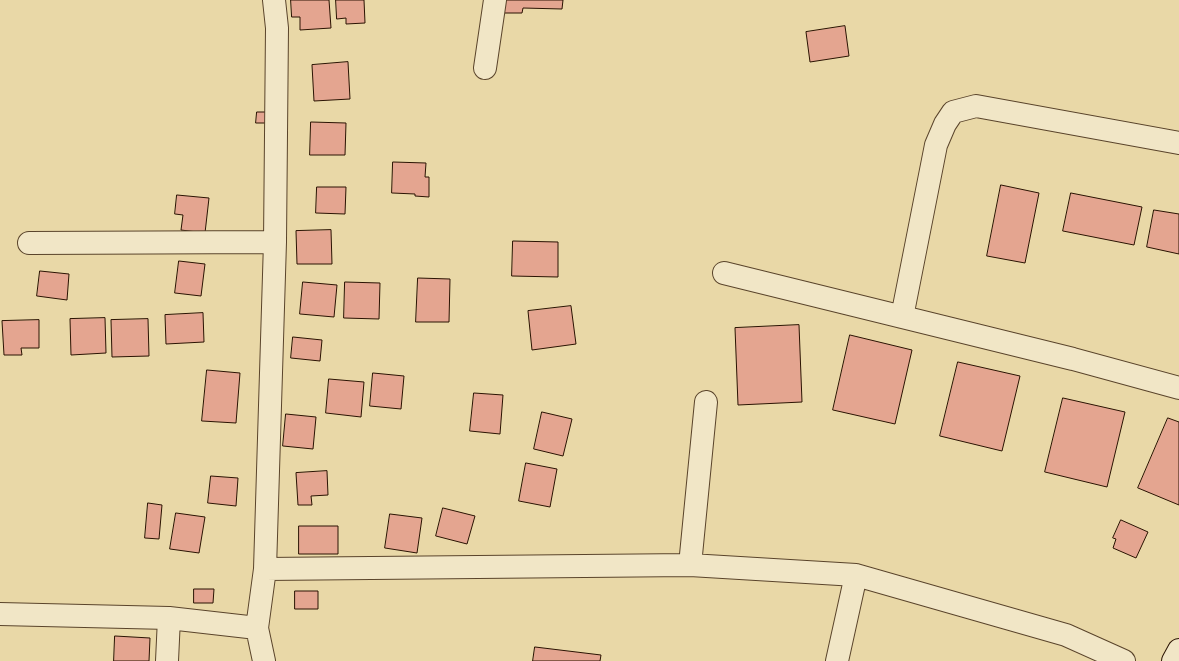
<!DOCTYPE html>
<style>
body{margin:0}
canvas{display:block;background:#e9d8a7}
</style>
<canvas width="1179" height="661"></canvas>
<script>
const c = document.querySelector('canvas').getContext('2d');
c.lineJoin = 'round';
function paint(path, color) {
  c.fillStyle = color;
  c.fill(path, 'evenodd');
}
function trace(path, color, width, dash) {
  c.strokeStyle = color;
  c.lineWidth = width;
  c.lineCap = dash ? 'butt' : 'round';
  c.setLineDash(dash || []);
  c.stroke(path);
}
const building = new Path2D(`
 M291,0H329L331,28L300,30V17H292Z
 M336,0H364L365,23L346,24V18L337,19Z
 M504,0H563L562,9L523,8L522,13H503Z
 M845,26L849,56L810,62L806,32Z
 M348,62L350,99L314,101L312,65Z
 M257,112H271V123H256Z
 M311,122L346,123L345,155H310Z
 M393,162L426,163L425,177H429V197L415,196V194L392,193Z
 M1001,185L1039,193L1025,263L987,256Z
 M317,187H346L345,214L316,213Z
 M1071,193L1142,207L1134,245L1063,231Z
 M177,195L209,198L205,233L181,230L183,215L175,214Z
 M1154,210L1179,214V254L1147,247Z
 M331,230L332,264H297L296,231Z
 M513,241L558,242V277L512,276Z
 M179,261L205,264L201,296L175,293Z
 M40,271L69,274L67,300L37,296Z
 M418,278L450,279L449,322H416Z
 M303,282L337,285L334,317L300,314Z
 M345,282L380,283L379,319L344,318Z
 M571,306L576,344L532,350L528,311Z
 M203,313L204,342L166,344L165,315Z
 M105,318L106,353L71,355L70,319Z
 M148,319L149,356L112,357L111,320Z
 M39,320V348H21L22,355H4L2,321Z
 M799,325L802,402L738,405L735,328Z
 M850,335L912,350L895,424L833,410Z
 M293,337L322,340L320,361L291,358Z
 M958,362L1020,376L1002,451L940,436Z
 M207,370L240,373L236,423L202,421Z
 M373,373L404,376L401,409L370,406Z
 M329,379L364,382L361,417L326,413Z
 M474,393L503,395L500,434L470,431Z
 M1063,398L1125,412L1107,487L1045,472Z
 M542,412L572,419L563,456L534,449Z
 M286,414L316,417L313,449L283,446Z
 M1168,418L1179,422V505L1138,488Z
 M526,463L557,469L550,507L519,501Z
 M327,471L328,495L311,496L312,505H298L296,473Z
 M211,476L238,478L236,506L208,503Z
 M148,503L162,505L159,539L145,538Z
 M443,508L475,516L467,544L436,536Z
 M176,513L205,517L199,553L170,549Z
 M390,514L422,518L417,553L385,548Z
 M1121,520L1148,532L1136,558L1113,548L1116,539L1113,538Z
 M299,526H338V554H299Z
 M194,589H214L213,603H194Z
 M295,591H318V609H295Z
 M115,636L150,638L149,661H114Z
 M535,647L601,655L600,661H533Z`);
paint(building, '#e4a590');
trace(building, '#2a1302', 1);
const street = new Path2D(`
 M485,68L495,0
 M29,243L275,242
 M724,273L1073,359L1179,388
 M902,317L936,145L945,124L953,112L976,106L1179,143
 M690,565L706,402
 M265,569L690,565L856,575L1066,635L1124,661
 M0,614L169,618L257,628
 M167,661L169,618
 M264,661L257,628L265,569L275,242L277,28L274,0
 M837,661L856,575`);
const secondary = new Path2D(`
 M1173,661L1179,650`);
trace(street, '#5a442b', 24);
trace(secondary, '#2a1302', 24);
trace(street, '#f1e6c6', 22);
trace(secondary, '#f1e6c6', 22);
</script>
